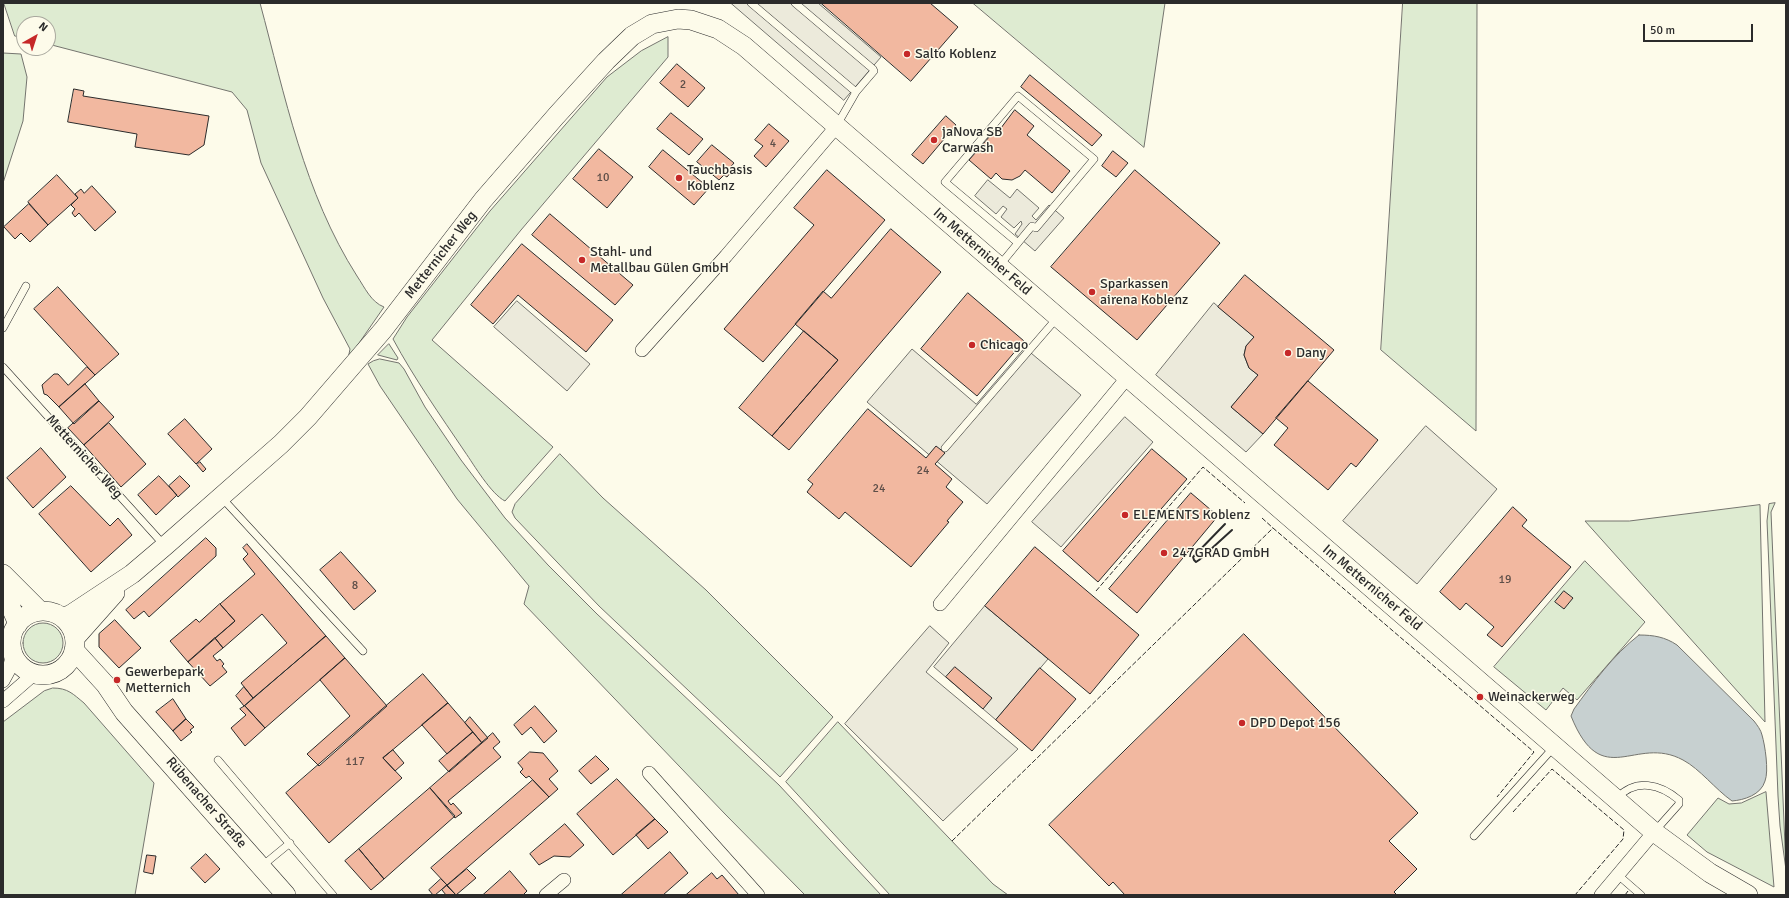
<!DOCTYPE html>
<meta charset="utf-8">
<style>
body{margin:0}
#map{position:relative;width:1789px;height:898px;overflow:hidden;background:#fdfbea;font-family:Signika,sans-serif}
canvas{display:block}
.frame{position:absolute;inset:0;border:4px solid #2b2b2b;pointer-events:none}
.north{position:absolute;left:16px;top:16px;width:40px;height:40px;box-sizing:border-box;background:#fdfbea;border:1px solid #a9a89e;border-radius:50%;rotate:39deg;font-size:11px;font-weight:700;line-height:16px;text-align:center;color:#2b2b2b}
.north::after{content:'';display:block;margin:auto;width:14px;height:18px;background:#c62828;clip-path:polygon(50% 0,100% 100%,50% 72%,0 100%)}
.scale{position:absolute;left:1643px;top:24px;width:110px;height:18px;box-sizing:border-box;border:2px solid #2b2b2b;border-top:0;padding-left:5px;font-size:12px;line-height:14px;white-space:nowrap;color:#2b2b2b;-webkit-text-stroke:3px #fdfbea;paint-order:stroke}
</style>
<div id="map">
<canvas width="1789" height="898"></canvas>
<div class="frame"></div>
<div class="north">N</div>
<div class="scale">50 m</div>
</div>
<script>
const c = document.querySelector('canvas').getContext('2d');
c.lineJoin = 'round';
function paint(path, color) {
  c.fillStyle = color;
  c.fill(path, 'evenodd');
}
function trace(path, color, width, dash) {
  c.strokeStyle = color;
  c.lineWidth = width;
  c.lineCap = dash ? 'butt' : 'round';
  c.setLineDash(dash || []);
  c.stroke(path);
}
function write(font, color, halo, rows, align = 'center') {
  c.font = font + ' Signika,sans-serif';
  c.lineWidth = 3;
  c.setLineDash([]);
  c.textBaseline = 'middle';
  c.strokeStyle = halo;
  c.fillStyle = color;
  for (const [text, x, y, turn = 0] of rows) {
    c.save();
    c.translate(x, y);
    c.rotate((+turn || 0) * Math.PI / 180);
    c.textAlign = isNaN(turn) ? turn : align;
    if (halo) c.strokeText(text, 0, 0);
    c.fillText(text, 0, 0);
    c.restore();
  }
}
const green = new Path2D(`
 M4,3H260C285,96 304,193 357,276C365,288 371,302 384,307L348,359L350,349L323,298L261,163L247,110L232,92L48,44V24H24V38L15,36Z
 M973,3H1165L1144,147Z
 M1403,3H1477L1476,431L1381,350Z
 M668,37V57L521,230L432,340L553,447L505,501C491,494 474,465 465,452C440,415 414,378 393,339L407,317L490,211L607,77L641,51Z
 M3,53L21,54L27,77L23,121L3,183Z
 M389,344L398,358L397,360L378,355Z
 M380,359L399,363L404,369L425,407L461,460L505,518L548,565L597,614L779,785L881,895H805L725,814L524,604L529,586L457,499L380,386L368,364L373,361Z
 M560,454L603,498L706,590L833,717L780,777L599,606L515,518L512,512L515,504Z
 M1775,503L1771,512L1786,870L1780,826L1778,796L1769,568L1767,521L1769,504Z
 M1760,505L1765,722L1585,521H1629Z
 M1585,561L1645,622L1577,700L1563,688L1546,710L1494,667Z
 M23 643a20 20 0 1 1 40 0a20 20 0 1 1-40 0Z
 M53,688C68,688 73,694 84,703L154,783L135,895H3V722L44,691Z
 M838,722L993,884L1008,895H890L786,782Z
 M1766,792L1774,887L1707,852L1687,835L1718,798L1729,804L1741,803Z`);
paint(green, '#deebd1');
trace(green, '#74746e', 1);
const parking = new Path2D(`
 M731,3H818L881,57L844,100Z
 M988,180L1010,198L1017,189L1039,208L1032,216L1036,220L1049,205L1064,218L1035,251L1015,234L1022,224L1021,221L1014,228L1001,217L1007,209L1003,206L996,214L975,196Z
 M517,301L590,364L567,391L494,327Z
 M1214,303L1254,337L1246,346L1244,355L1249,368L1258,375L1231,407L1263,434L1246,452L1156,375Z
 M1025,348L1081,395L987,504L867,402L912,349L976,404Z
 M1125,417L1153,442L1061,547L1032,522Z
 M1426,426L1497,489L1417,584L1343,521Z
 M985,606L1048,659L996,720L934,667Z
 M930,626L949,643L926,672L1018,749L943,821L845,724Z`);
paint(parking, '#eceadb');
trace(parking, '#74746e', 1);
const water = new Path2D(`
 M1639,635C1654,635 1665,637 1677,645L1754,721C1757,725 1761,730 1762,735C1765,745 1769,771 1765,781C1761,795 1744,800 1732,801C1715,789 1700,769 1683,760C1635,734 1602,793 1571,716L1574,709C1593,683 1613,655 1639,635Z`);
paint(water, '#c7d0d0');
trace(water, '#74746e', 1);
const building = new Path2D(`
 M821,3H930L958,27L911,81Z
 M677,64L705,88L688,107L660,83Z
 M1030,75L1102,135L1092,146L1021,87Z
 M74,89L84,91L83,96L209,116L204,145L189,155L135,147L137,134L68,122Z
 M1015,110L1034,126L1027,135L1070,171L1052,193L1025,170L1020,176L1012,180L1002,179L996,173L991,179L969,160L997,128L999,130Z
 M671,113L703,139L689,155L657,129Z
 M946,116L956,125L923,164L912,155Z
 M769,124L789,141L766,167L754,156L763,146L755,140Z
 M712,145L734,163L728,170L731,172L727,177L724,175L719,180L697,162Z
 M599,149L633,177L607,208L573,179Z
 M663,150L709,188L694,205L649,167Z
 M1113,151L1128,163L1116,177L1102,166Z
 M827,170L885,220L763,362L724,329L814,225L794,208Z
 M1135,170L1220,243L1137,340L1051,267Z
 M57,175L78,198L48,225L28,202Z
 M92,186L116,212L95,231L79,213L75,217L72,213L75,209L71,205L78,198L75,194L81,189L84,193Z
 M29,204L48,225L30,242L21,233L15,239L4,227Z
 M550,214L633,285L615,305L532,235Z
 M891,229L941,272L789,450L772,436L838,360L795,324L823,291L831,298Z
 M522,244L613,320L586,352L518,295L493,324L471,305Z
 M1245,275L1334,350L1263,434L1231,407L1258,375L1249,368L1244,355L1246,346L1254,337L1218,307Z
 M58,287L119,354L95,375L34,309Z
 M968,293L1024,341L977,396L921,349Z
 M804,331L838,360L772,436L739,408Z
 M87,367L95,375L59,407L47,395L44,394L42,385L54,374H58L68,385Z
 M1308,381L1378,440L1356,467L1351,463L1328,490L1274,445L1288,428L1276,418Z
 M85,384L99,401L74,424L59,407Z
 M99,401L114,417L84,445L68,428Z
 M868,409L926,458L936,446L945,453L935,464L952,479L946,487L963,502L947,521L949,522L911,567L845,512L839,519L807,492L813,484L808,480Z
 M185,419L212,449L196,464L168,434Z
 M109,423L146,464L121,487L84,445Z
 M41,448L66,477L33,508L7,478Z
 M1152,449L1187,479L1098,582L1063,551Z
 M200,462L206,469L203,472L197,465Z
 M159,476L177,495L156,515L138,495Z
 M180,476L190,486L178,497L169,486Z
 M71,486L110,526L118,518L132,535L91,572L39,514Z
 M1191,493L1218,516L1137,613L1109,589Z
 M1513,507L1527,520L1522,526L1571,567L1502,647L1487,635L1494,627L1466,603L1460,610L1440,592Z
 M206,538L216,548V556L149,617L144,611L134,619L126,610Z
 M247,544L326,636L253,698L241,683L287,643L262,614L223,648L215,638L235,621L220,604L255,574L243,559L248,554L243,548Z
 M1035,547L1139,635L1090,694L985,606Z
 M341,552L376,591L354,610L320,570Z
 M1564,591L1573,598L1564,609L1555,602Z
 M220,604L235,621L188,662L170,641L196,619L199,622Z
 M115,620L141,648L119,668L99,647V634Z
 M1244,634L1418,813L1389,841L1417,869L1394,892L1397,895H1125L1113,882L1109,886L1049,825Z
 M326,636L345,658L265,728L245,706Z
 M215,638L223,648L213,656L217,661L220,659L224,664L222,666L227,672L210,686L188,662Z
 M345,658L387,706L319,766L307,754L350,716L320,680Z
 M955,667L992,698L983,709L946,677Z
 M1040,668L1076,699L1032,751L996,720Z
 M423,674L448,703L383,758L402,778L329,843L286,793Z
 M244,687L253,698L244,706L236,696Z
 M173,699L186,719L173,731L156,712Z
 M448,703L473,732L447,754L422,725Z
 M245,706L265,728L245,746L231,728L246,715L240,709Z
 M535,706L557,731L544,743L531,727L522,735L514,725Z
 M470,717L488,738L482,743L465,723Z
 M186,719L194,727L190,730L192,732L181,741L173,731Z
 M473,732L482,743L449,772L439,761Z
 M493,733L500,742L493,748L501,757L448,801L451,805L453,803L462,813L455,818L430,788Z
 M393,750L404,763L395,771L383,758Z
 M530,752L543,753L558,771L549,779L558,789L549,797L529,776L526,778L520,772L523,769L518,763Z
 M596,756L609,769L591,784L579,771Z
 M617,779L655,819L613,855L577,814Z
 M533,780L549,797L447,885L431,868Z
 M430,788L455,816L384,879L359,849Z
 M655,819L668,832L648,849L636,835Z
 M565,824L584,845L570,857L554,856L539,865L530,854Z
 M359,849L384,879L371,890L345,861Z
 M670,852L688,873L663,895H621Z
 M206,854L220,869L205,883L191,868Z
 M147,855L156,856L153,874L144,872Z
 M467,869L476,878L456,895L447,886Z
 M510,871L527,891L523,895H483Z
 M712,873L717,879L722,875L739,895H686Z
 M441,879L447,885L435,895H433L429,890Z
 M447,885L456,895H446L442,890Z`);
paint(building, '#f2b8a0');
trace(building, '#2b2b2b', 1);
const lane = new Path2D(`
 M751,3L856,92
 M795,3L873,69L874,71L856,92L837,125
 M999,266C1010,253 1021,239 1032,226L1036,228L1094,159L1018,96L945,182L1018,243
 M3,328L26,286
 M3,367L164,545
 M945,448L1057,318
 M222,498L363,651
 M218,760L333,895
 M1617,798C1636,778 1660,784 1679,800V804L1655,831
 M1474,836L1554,747
 M262,866L290,843
 M1618,875L1641,895`);
const street = new Path2D(`
 M642,350L726,256L836,127
 M940,604L1127,378
 M3,681L9,670L13,652
 M3,701L34,674
 M649,773L758,895
 M546,895L564,880
 M1601,895L1654,832`);
const secondary = new Path2D(`
 M3,574L40,611
 M3,589L18,624
 M11 643a32 32 0 1 1 64 0a32 32 0 1 1-64 0Z
 M62,617L70,615L132,574L165,546L281,444L308,417L383,330L483,200L556,116L606,61L632,36L652,24L678,19L691,20L718,29L744,46L1654,832L1710,873L1748,895
 M75,638L115,593
 M74,650L105,684L124,712L286,895`);
trace(lane, '#2b2b2b', 8);
trace(street, '#2b2b2b', 14);
trace(secondary, '#2b2b2b', 20);
trace(lane, '#fdfbea', 7);
trace(street, '#fdfbea', 13);
trace(secondary, '#fdfbea', 19);
trace(new Path2D(`
 M1262,518L1273,528
 M1096,591L1203,467L1245,503
 M1513,812L1552,769L1624,830L1623,839L1575,895
 M952,841L1273,528L1534,752L1497,797
 M1625,895L1628,891`), '#2b2b2b', 1, [5, 2]);
trace(new Path2D(`
 M1225,524L1193,557L1194,560L1196,562L1199,560L1232,530`), '#2b2b2b', 2);
for (const [x, y, r, color] of [
 [907,54,4,"#c62828"],
 [934,140,4,"#c62828"],
 [679,178,4,"#c62828"],
 [582,260,4,"#c62828"],
 [1092,292,4,"#c62828"],
 [972,345,4,"#c62828"],
 [1288,353,4,"#c62828"],
 [1125,515,4,"#c62828"],
 [1164,553,4,"#c62828"],
 [117,680,4,"#c62828"],
 [1480,697,4,"#c62828"],
 [1242,723,4,"#c62828"]
]) {
  const dot = new Path2D();
  dot.arc(x, y, r, 0, 2 * Math.PI);
  c.fillStyle = color;
  c.fill(dot);
  trace(dot, '#fdfbea', 1.5);
}
write('12px', '#5d4e48', null, [
 ["2",683,85],
 ["4",773,144],
 ["10",603,178],
 ["24",923,471],
 ["24",879,489],
 ["19",1505,580],
 ["8",355,586],
 ["117",355,762]
]);
write('14px', '#2b2b2b', '#fdfbea', [
 ["Salto Koblenz",915,54],
 ["jaNova SB",942,132],
 ["Carwash",942,148],
 ["Tauchbasis",687,170],
 ["Koblenz",687,186],
 ["Stahl- und",590,252],
 ["Metallbau Gülen GmbH",590,268],
 ["Sparkassen",1100,284],
 ["airena Koblenz",1100,300],
 ["Chicago",980,345],
 ["Dany",1296,353],
 ["ELEMENTS Koblenz",1133,515],
 ["247GRAD GmbH",1172,553],
 ["Gewerbepark",125,672],
 ["Metternich",125,688],
 ["Weinackerweg",1488,697],
 ["DPD Depot 156",1250,723]
], 'left');
write('14px', '#2b2b2b', '#fdfbea', [
 ["Im Metternicher Feld",982,252,41],
 ["Metternicher Weg",441,255,-52],
 ["Metternicher Weg",84,457,48],
 ["Im Metternicher Feld",1372,588,40],
 ["Rübenacher Straße",206,803,49]
]);
</script>
